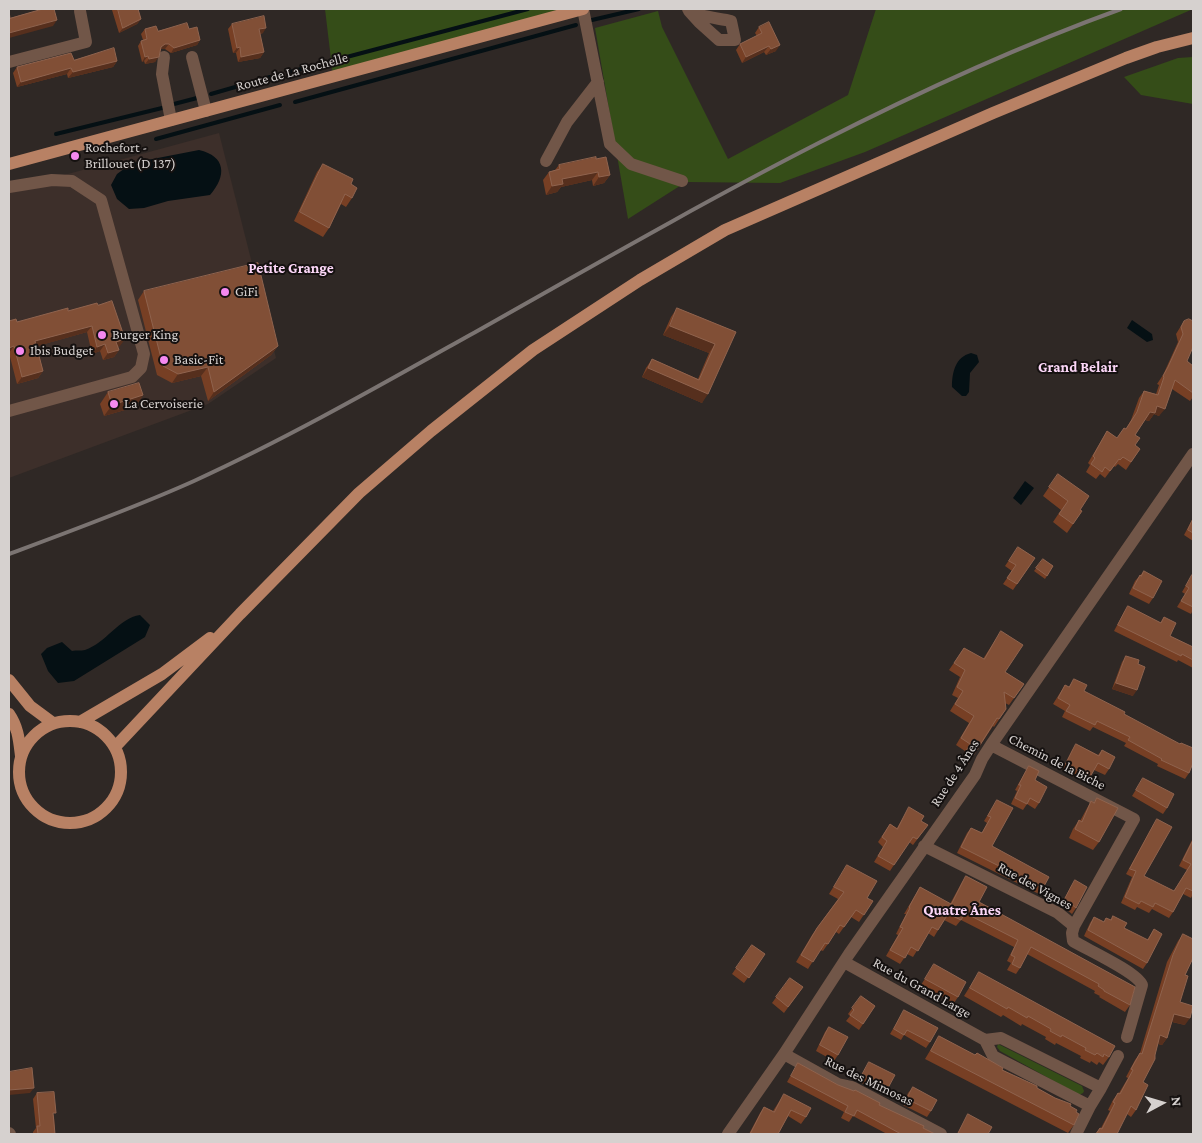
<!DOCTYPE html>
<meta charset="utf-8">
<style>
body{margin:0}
#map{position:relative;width:1202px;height:1143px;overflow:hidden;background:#2f2825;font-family:"Crimson Pro",serif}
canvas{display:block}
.frame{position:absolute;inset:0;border:10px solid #d6d1cf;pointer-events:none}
.north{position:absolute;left:1137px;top:1078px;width:50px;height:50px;-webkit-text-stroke:4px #151110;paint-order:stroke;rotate:84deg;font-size:14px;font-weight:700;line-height:20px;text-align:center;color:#d6d1cf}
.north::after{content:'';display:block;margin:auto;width:18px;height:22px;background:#d6d1cf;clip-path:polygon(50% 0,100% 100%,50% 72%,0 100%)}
</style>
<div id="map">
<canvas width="1202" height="1143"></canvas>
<div class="frame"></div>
<div class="north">N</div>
</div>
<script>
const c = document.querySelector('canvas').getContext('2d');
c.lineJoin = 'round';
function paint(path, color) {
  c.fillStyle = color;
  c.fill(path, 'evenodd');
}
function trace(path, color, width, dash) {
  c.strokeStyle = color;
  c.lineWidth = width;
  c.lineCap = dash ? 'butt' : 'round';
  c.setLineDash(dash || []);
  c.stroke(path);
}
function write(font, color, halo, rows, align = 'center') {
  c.font = font + ' "Crimson Pro",serif';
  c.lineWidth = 4;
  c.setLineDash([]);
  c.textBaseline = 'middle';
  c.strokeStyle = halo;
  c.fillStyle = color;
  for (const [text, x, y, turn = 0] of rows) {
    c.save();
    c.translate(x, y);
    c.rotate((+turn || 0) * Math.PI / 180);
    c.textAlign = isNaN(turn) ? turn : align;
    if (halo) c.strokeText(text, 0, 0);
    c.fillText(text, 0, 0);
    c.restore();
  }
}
paint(new Path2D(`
 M219,133L276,358L208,404L9,478V190Z`), '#3d2f2a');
paint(new Path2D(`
 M325,9H583L333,76Z
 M876,9H1193L865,152L780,183L686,182L628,219L595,28L658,11L662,27L728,159L848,95Z
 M1193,57V104L1141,95L1124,77L1178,58Z
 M998,1044L1082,1086L1084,1091L1083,1093L1079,1095L1000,1051L997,1047Z`), '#354d18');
paint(new Path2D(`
 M199,150C226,156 227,176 210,195L168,201L144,208L129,209L117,199L111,185L117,174L132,163Z
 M1132,320L1152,334L1153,340L1147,342L1127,328Z
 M971,353L977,355L979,362L970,373L969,392L966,396H962L952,387C952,373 955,357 971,353Z
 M1025,481L1034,488L1021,505L1013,498Z
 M140,615L150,625L145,637L74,681L58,683L48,671L41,654L47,648L62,642L72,651C76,650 81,651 85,650C106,643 119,618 140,615Z`), '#051014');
trace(new Path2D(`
 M592,20L639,9
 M290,72L528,9
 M211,94L270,77
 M295,102L576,25
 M174,104L197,98
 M56,134L162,108
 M156,139L280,105`), '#051014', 4);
trace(new Path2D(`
 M583,9L610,144L631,164L682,181
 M688,9C695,17 719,18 731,21L735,40H719L699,22L689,11
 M164,57L162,74L171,120
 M192,57L206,111
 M9,62L86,42L80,11
 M546,161L567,122L598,82
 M9,187L52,180L72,181L101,200L144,354L141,368L132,377L9,411
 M991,745L1134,819L1074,926
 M924,846L1058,913L1074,926L1072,933L1073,941C1088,950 1137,972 1142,985L1127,1037
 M844,962L985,1040L993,1056L1090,1106L1101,1088L1001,1038L985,1040
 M784,1054L838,1084L852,1087L941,1134
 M1101,1088L1118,1056
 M9,1133L10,1134
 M728,1134L784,1054L849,954L975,775L982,759L991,745L1193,454
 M1076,1134L1090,1106`), '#715648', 12);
trace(new Path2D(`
 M9,164L583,9
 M9,680L30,706L53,723
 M9,714C18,727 19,740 21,756
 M19 772a51 51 0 1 1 102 0a51 51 0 1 1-102 0Z
 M80,722L162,674L210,638
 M115,747L240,614L359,493L431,431L533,350L640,280L725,230L993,113L1126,58L1157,47L1193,38`), '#b88164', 12);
trace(new Path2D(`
 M9,554C71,531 134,508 194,481C288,438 379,386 470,335C681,216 892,92 1121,9`), '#7b7472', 4);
paint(new Path2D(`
 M113,9H138L141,19L137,24L119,33L112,10Z
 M232,24L263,33L260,34L264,52L260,58L238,62L236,53H233L228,29Z
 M759,27L776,51L766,55L764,52L742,63L736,50L740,44L757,36L755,33Z
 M145,29L158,31L189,29L200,40L197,45L171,53L165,49H161L155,62L145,64L144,61L142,62L138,46L141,41L143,40L141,34Z
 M74,60L117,61L113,67L68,78L67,74L17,87L13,73L17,67Z
 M596,159L610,175L604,183L593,186L592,180L561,187L557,192L546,195L543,180L549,172L555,170L559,165Z
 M323,164L351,184L352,198L346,207L341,204L329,228L323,237L294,221L317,172Z
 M144,291L278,346L271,355L208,401L201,376L172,383L157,375L138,300Z
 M97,303L120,346L117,347L119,350L114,357L103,360L100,351L92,354L87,332L37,346L43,371L38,378L17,384L9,353V321L17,322L68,311Z
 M677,308L736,332L702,403L642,377L646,368L652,359L698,379L709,353L663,335L671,317Z
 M1184,321L1187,361L1193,366V397L1190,401L1172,389L1159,416L1154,414L1149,421L1145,420L1135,435V445L1140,449L1126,470L1118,464L1115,467L1114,466L1105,478L1100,474L1096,479L1086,472L1090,465L1088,463L1107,431L1117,438L1126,429L1131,420L1139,398L1144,391L1156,394L1159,385L1157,384L1163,375L1178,342L1176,334Z
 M108,392L143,395L135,407L104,416L100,404Z
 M1058,474L1080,510L1082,511L1067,533L1053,522L1061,510L1043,496Z
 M1193,518V541L1184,535Z
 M1018,547L1035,558L1013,590L1003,584L1012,571L1005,566Z
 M1043,559L1053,566L1045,579L1034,571Z
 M1144,571L1153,598L1149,604L1129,594L1135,581Z
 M1192,575L1193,576V610L1191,614L1177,607L1185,594L1182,592Z
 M1128,606L1160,623L1164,617L1170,636L1193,647V668L1178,660L1177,662L1114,631L1124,612Z
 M1001,631L1005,672L1024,684L1009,705L1005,703L1006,709L994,727L993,726L968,764L961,759L965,751L956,745L969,723L950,711L958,698L952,695L960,677L949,670L964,648L983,659Z
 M1126,656L1133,696L1112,689L1122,662Z
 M1074,679L1084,691L1124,714L1189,773L1185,779L1157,766L1158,764L1124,746L1126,743L1093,727L1090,731L1062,717L1065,711L1053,704L1065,685L1069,687Z
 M1076,744L1098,755L1102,750L1109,769L1105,775L1094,770L1086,783L1062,770L1072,750Z
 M1029,766L1035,780L1039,803L1035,809L1027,804L1023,810L1011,804L1017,791L1015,790L1025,772Z
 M1143,778L1167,808L1163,814L1132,796Z
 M1097,798L1099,842L1093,850L1069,838L1073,829L1079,820L1080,821L1086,810L1091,801L1094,802Z
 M997,800L992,846L1043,888L1039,894L957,853L967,833L971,828L982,833L987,823L984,821Z
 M909,807L921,821L928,825L913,845L909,842L890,871L874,862L883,847L878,842L890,824L897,828Z
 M1157,819L1144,876L1174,891L1187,870L1179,866L1193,838V894L1191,898L1183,894L1173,912L1169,918L1152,909L1149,913L1137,907L1135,910L1121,903L1132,877L1126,874L1153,825Z
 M847,865L867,898L873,901L859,922L851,917L839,934L836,932L823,951L820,950L808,969L796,962L812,935L838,899L829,894Z
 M966,876L979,902L1130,1005L1125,1012L1099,997L1100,996L1094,993L1095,991L1027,954L1020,968L1016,974L1007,970L1011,963L1007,961L1014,947L961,920L956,926L944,920L934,937L928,933L913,957L907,954L900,964L886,956L898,935L896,934L906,914H904L920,887L950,904L962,882Z
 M1075,880L1076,908L1072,914L1061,905L1071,886Z
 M1113,916L1124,928L1147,940L1154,929L1147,963L1143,969L1084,936L1090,923L1094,917L1104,922L1106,918L1110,920Z
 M1183,934L1193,939V961L1192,960L1185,975L1180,1002L1185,1025L1172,1022L1167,1038L1162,1045L1158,1044L1143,1082L1136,1110L1131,1117L1127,1114L1116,1134H1095L1100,1128H1101L1110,1111L1108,1110L1113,1100L1118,1093H1119L1128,1078L1126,1077L1135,1060L1140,1053L1167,962L1178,941Z
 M752,945L765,954L744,983L732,974Z
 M934,964L958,997L954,1003L921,985Z
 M979,972L1109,1057L1103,1065L1099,1062L1097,1065L1091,1061L1090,1063L1080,1058L1081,1056L1056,1043L1055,1045L1045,1039L1046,1037L1022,1024L1021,1026L1003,1015L1001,1017L964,996Z
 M790,978L803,987L784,1013L772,1003Z
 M861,996L875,1006L859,1030L846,1021L850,1016L848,1014Z
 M904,1010L930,1042L926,1048L904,1035L901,1040L890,1034Z
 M829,1027L838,1055L834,1061L816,1051L825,1032Z
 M939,1036L1070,1106L1076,1112L1074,1125L1068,1133L925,1059L934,1044Z
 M869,1062L888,1088L883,1094L858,1081Z
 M798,1063L838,1085L879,1105L935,1134H887L853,1116L849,1122L841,1118L844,1112L787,1082Z
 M913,1087L931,1111L927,1117L903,1105L908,1093Z
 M37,1093L54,1116L55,1134H33V1132L36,1128L33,1099Z
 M784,1094L806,1117L801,1124L788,1116L778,1134H749L760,1113L764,1107L773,1111Z
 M968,1114L988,1134H957Z`), '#773f24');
paint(new Path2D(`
 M141,19L137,24L119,33L123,28Z
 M57,20L53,26L9,38V33Z
 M266,28L263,33L255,35L259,29Z
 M200,40L197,45L171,53L174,48Z
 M165,44H169L165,49H161L157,53L161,47Z
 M780,45L776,51L766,55L771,49Z
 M769,46L764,52L742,63L746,57Z
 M240,47L236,53H233L237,48Z
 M264,52L260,58L238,62L241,57Z
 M148,56L144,61L142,62L145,57Z
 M159,57L155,62L145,64L149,59Z
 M117,61L113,67L68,78L73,72Z
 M71,68L67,74L17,87L21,82Z
 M598,172L592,180L561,187L557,192L546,195L552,186L562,179Z
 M610,175L604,183L593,186L599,177Z
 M92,326L87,332L31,348L35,341Z
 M670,326L715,344L709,353L663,335Z
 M125,339L120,346L111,348L116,342Z
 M105,344L100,351L92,354L97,347Z
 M14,346L9,353V348Z
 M278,346L271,355L208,401L214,392Z
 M119,350L114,357L103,360L108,353Z
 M208,367L201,376L172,383L178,374Z
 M648,368L708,394L702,403L642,377Z
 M43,371L38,378L17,384L22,377Z
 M143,395L135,407L104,416L112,405Z
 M1157,406L1165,409L1159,416L1154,414L1149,421L1145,420L1150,412Z
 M1116,683L1137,690L1133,696L1112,689Z
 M1174,1014L1190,1018L1185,1025L1169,1021Z
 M1160,1035L1167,1038L1162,1045L1155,1043Z
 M34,1088L30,1093L9,1095V1090Z`), '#562f1d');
const building = new Path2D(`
 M43,9H54L57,20L9,33V11L10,18Z
 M118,9H138L141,19L123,28Z
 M264,16L266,28L259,29L264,52L241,57L240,47L237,48L232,24Z
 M769,22L780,45L771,49L769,46L746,57L740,44L762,33L759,27Z
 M187,23L189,29L197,27L200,40L174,48L169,44H165L161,47L159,57L149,59L148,56L145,57L141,41L147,39L145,29L156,26L158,31Z
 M114,48L117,61L73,72L71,68L21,82L17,67L71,53L74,60Z
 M596,157V159L606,157L610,175L599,177L598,172L562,179L563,184L552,186L549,172L560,169L559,165Z
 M323,164L353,179L351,184L357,188L352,198L345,194L329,228L300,212Z
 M258,263L278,346L214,392L208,367L178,374L163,366L144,291Z
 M112,301L125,339L116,342L119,350L108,353L105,344L97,347L92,326L35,341L43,371L22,377L14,346L9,348V321L16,319L17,322L68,308V311L97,303L98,305Z
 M677,308L736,332L708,394L648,368L652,359L699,380L715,344L670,326Z
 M1189,319L1193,321V347L1187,361L1193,366V393L1175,380L1165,409L1157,406L1155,413L1150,412L1135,435L1140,438L1135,445L1140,449L1131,462L1123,457L1120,460L1119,459L1110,471L1105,467L1102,472L1091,464L1095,458L1093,456L1107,431L1117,438L1124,428L1126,429L1137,412L1144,391L1158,395L1164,377L1163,376L1168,367L1183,334L1181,327L1184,321Z
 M139,383L143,395L112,405L108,392Z
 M1058,474L1089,496L1080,510L1082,511L1073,524L1059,514L1068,501L1049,487Z
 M1193,519V533L1188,530Z
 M1018,547L1035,558L1017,584L1007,578L1016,565L1009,561Z
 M1043,559L1053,566L1047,576L1036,568Z
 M1144,571L1162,581L1153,598L1133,588L1140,575L1141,576Z
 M1192,575L1193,576V607L1181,601L1189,588L1186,586Z
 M1128,606L1161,623L1164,617L1176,623L1170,636L1193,647V660L1182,654L1181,656L1118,625Z
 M1001,631L1023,645L1005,672L1024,684L1014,698L1004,692L1006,709L999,719L997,718L973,756L966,751L970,744L961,738L974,716L955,704L963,691L957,687L965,670L954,663L964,648L984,659Z
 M1126,656L1139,660L1138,664L1145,667L1137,690L1116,683Z
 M1074,679L1087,685L1084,691L1125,712L1124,714L1180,744L1181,743L1193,748V763L1189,773L1161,760L1162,759L1128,740L1130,737L1097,721L1095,725L1066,711L1070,705L1058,698L1065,685L1069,687Z
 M1076,744L1099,756L1102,750L1115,757L1109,769L1098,763L1090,777L1066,764Z
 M1029,766L1039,771L1035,780L1047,787L1039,803L1030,798L1027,804L1015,798L1021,785H1019Z
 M1143,778L1174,794L1167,808L1136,790Z
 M1097,798L1118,808L1099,842L1075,829L1079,820L1082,822L1091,801L1094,803Z
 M997,800L1013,808L992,846L1049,877L1043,888L961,847L971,828L982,833L991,817L988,816Z
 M909,807L924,816L921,821L928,825L917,839L913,837L894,865L878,856L887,841L882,837L890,824L897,829Z
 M1157,819L1172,827L1144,876L1174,891L1191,864L1183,860L1193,840V891L1186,888L1173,912L1155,903L1153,907L1141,901L1139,904L1125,897L1136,871L1130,869Z
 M847,865L877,881L867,898L873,901L864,915L856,910L844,927L840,925L828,944L825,943L813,962L801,955L817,928L844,892L834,887Z
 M966,876L987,887L979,902L1135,987L1130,1005L1104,991V990L1098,986L1099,984L1031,947L1020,968L1012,964L1015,957L1011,955L1018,940L965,913L961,920L948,914L938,930L932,927L918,951L911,947L905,958L890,950L903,928L900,927L910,908L909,907L920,887L951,904Z
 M1075,880L1087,887L1076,908L1065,899Z
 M1113,916L1127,923L1124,928L1148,940L1154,929L1162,934L1147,963L1088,930L1094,917L1104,922L1106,918L1111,920Z
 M1183,934L1193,939V958L1185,975L1188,976L1180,1002L1193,1006L1190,1018L1174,1014L1167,1038L1160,1035L1155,1055V1059L1143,1082L1148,1085L1136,1110L1131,1106L1117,1134H1096L1100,1128L1102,1129L1115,1103L1113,1102L1118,1093L1120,1094L1133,1070L1131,1069L1140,1053L1142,1054L1173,955Z
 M752,945L765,954L749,978L736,968Z
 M934,964L966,982L958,997L925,979Z
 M979,972L1115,1046L1109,1057L1104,1054L1103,1057L1097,1053L1095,1055L1085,1050L1086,1048L1062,1035L1061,1037L1050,1031L1051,1029L1028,1016L1027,1018L1008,1007L1007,1009L970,988Z
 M790,978L803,987L788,1007L776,997Z
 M861,996L875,1006L863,1024L850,1015L854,1010L852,1008Z
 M904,1010L938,1028L930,1042L907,1030L904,1035L894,1029Z
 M829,1027L848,1037L838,1055L820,1045Z
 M939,1036L975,1055L977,1053L1003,1068L1002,1070L1037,1086V1088L1055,1098L1071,1104L1070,1106L1077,1110L1076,1112L1079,1114L1074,1125L931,1051Z
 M869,1062L895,1075L888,1088L862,1075Z
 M798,1063L838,1085L854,1091L855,1090L880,1103L879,1105L924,1126L923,1128L935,1134H900H901L857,1110L854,1116L845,1112L848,1106L791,1076Z
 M32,1068L34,1088L9,1090V1072Z
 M913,1087L937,1100L931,1111L907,1099Z
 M54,1092L56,1113H53L55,1134H38L37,1126H40L37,1093Z
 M784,1094L811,1108L806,1117L791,1110L778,1134H750L764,1107L774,1112Z
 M968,1114L992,1127L988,1134H958Z`);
paint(building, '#814f36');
trace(building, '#8f634e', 1);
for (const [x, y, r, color] of [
 [75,156,5,"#f589ef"],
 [225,292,5,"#f589ef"],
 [102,335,5,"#f589ef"],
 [20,351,5,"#f589ef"],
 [164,360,5,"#f589ef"],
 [114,404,5,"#f589ef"]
]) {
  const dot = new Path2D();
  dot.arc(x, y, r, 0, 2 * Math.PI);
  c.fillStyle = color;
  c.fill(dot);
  trace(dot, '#151110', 2);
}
write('14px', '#d6d1cf', '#151110', [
 ["Route de La Rochelle",292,72,-15],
 ["Chemin de la Biche",1057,762,27],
 ["Rue de 4 Ânes",955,773,-57],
 ["Rue des Vignes",1035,886,29],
 ["Rue du Grand Large",922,988,29],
 ["Rue des Mimosas",869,1081,26]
]);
write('14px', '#d6d1cf', '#151110', [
 ["Rochefort -",85,148],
 ["Brillouet (D 137)",85,164],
 ["GiFi",235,292],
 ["Burger King",112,335],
 ["Ibis Budget",30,351],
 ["Basic-Fit",174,360],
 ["La Cervoiserie",124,404]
], 'left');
write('bold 15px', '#fcd7f8', '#151110', [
 ["Petite Grange",291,268],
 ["Grand Belair",1078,367],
 ["Quatre Ânes",962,910]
]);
</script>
